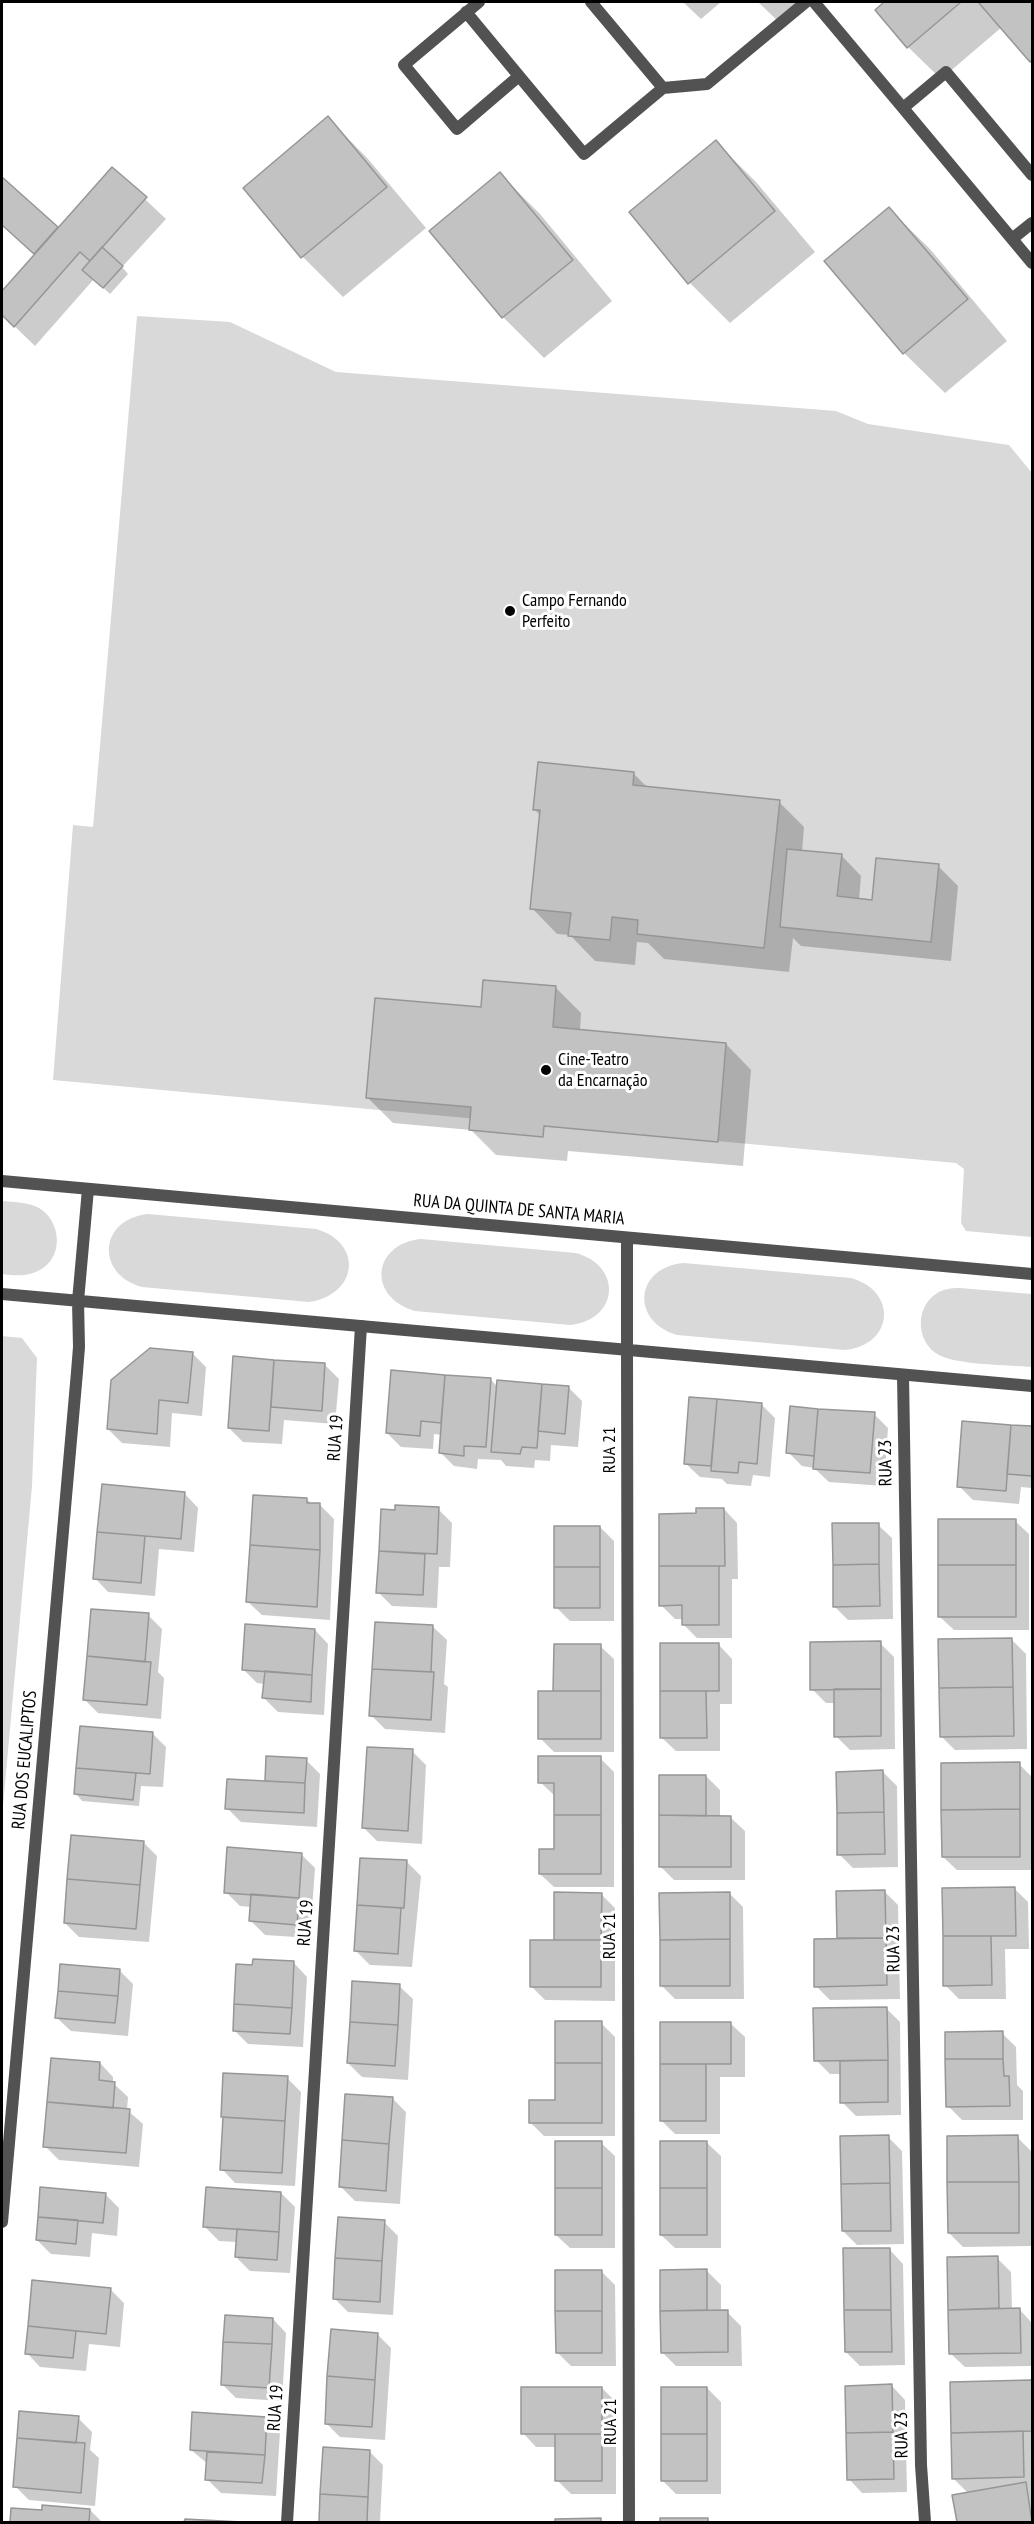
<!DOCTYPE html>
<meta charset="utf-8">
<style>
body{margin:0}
#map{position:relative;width:1034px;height:2524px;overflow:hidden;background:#fff;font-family:"PT Sans Narrow",sans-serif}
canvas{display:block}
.frame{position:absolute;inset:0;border:3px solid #000;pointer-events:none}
</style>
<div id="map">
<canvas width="1034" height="2524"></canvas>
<div class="frame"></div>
</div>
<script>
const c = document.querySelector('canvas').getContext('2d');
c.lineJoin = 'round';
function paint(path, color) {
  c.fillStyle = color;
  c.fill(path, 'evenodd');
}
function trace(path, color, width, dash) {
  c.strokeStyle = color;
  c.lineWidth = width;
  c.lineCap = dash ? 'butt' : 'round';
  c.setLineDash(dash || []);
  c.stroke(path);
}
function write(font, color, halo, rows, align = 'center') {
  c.font = font + ' "PT Sans Narrow",sans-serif';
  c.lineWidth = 6;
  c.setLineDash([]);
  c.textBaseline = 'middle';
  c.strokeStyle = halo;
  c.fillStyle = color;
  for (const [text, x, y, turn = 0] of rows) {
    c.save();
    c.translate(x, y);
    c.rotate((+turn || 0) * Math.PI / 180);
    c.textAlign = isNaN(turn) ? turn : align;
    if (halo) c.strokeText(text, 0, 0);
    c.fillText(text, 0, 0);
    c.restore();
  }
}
paint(new Path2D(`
 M137,316L230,322L336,372L836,411L868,424L1009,445L1032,473V1237L966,1231L961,1223L964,1169L956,1163L53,1080L73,825L93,827Z
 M2,1201C13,1202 28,1202 39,1208C60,1220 64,1254 43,1268C30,1277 16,1276 2,1274Z
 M148,1214L316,1229C364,1243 358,1295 309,1302L142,1287C95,1274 99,1219 148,1214Z
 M421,1239L576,1253C623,1266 619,1320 570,1325L415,1311C367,1297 372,1244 421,1239Z
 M684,1263L851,1278C898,1291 894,1345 845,1350L677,1335C630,1321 635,1267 684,1263Z
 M960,1288L1032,1294V1367C1010,1365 957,1365 939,1355C918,1344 914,1312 933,1296C941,1289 950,1288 960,1288Z
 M2,1336L22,1338L37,1358L32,1486L2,1817Z`), '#d9d9d9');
paint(new Path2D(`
 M683,2H721L701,19Z
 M758,2H807L781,24Z
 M887,2H1032V62L1002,27L941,79L908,47L877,10Z
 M328,118L368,159L426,228L343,297L303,257Z
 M716,142L756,182L815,252L730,323L690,283Z
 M113,169L166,219L122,267L128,274L110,294L94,279L35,346L2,314V294L36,255L2,224V179L58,230Z
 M500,174L540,214L612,301L544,358L503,317L431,232Z
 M889,209L930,249L1007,341L945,393L904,353Z
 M633,773L649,789L779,802L804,827L802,852L841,855L861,876L859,900L873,902L938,866L958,886L951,961L801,946L793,938L789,972L664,959L648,943L637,942L635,965L595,961L570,935L557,934L532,908L541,816L534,809Z
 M556,988L581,1013L580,1031L726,1044L751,1070L743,1166L568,1151L567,1161L496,1155L471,1130L393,1123L367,1097L482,1009Z
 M192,1353L206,1367L202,1416L172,1413L170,1447L122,1443L108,1429Z
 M235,1358L325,1365L339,1379L335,1424L284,1420L282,1444L243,1442L229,1428Z
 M392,1372L491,1380L498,1387H568L582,1401L578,1447L551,1445L550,1461L535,1460L534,1468L506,1466L501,1460L478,1459L477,1469L454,1466L440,1452L442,1435L434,1434L433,1449L401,1447L387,1433Z
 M690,1399L761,1404L775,1418L770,1477L753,1475L751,1486L727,1484L722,1479L700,1477L686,1464Z
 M791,1408L874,1414L888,1428L884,1486L829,1482L814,1468L802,1466L788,1452Z
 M964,1423L1032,1428V1488L1021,1487L1019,1504L973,1500L959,1486Z
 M185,1494L198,1508L194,1552L159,1549L155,1596L108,1592L95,1578Z
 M306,1499L312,1504L320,1505L334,1519L330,1620L262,1615L248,1602Z
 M438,1509L452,1523L450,1567H439L437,1608L392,1606L378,1592L382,1511Z
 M724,1509L737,1523L738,1579H732V1638H697L683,1624V1619H675L661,1605L698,1515Z
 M1015,1521L1029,1534V1630H954L940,1617Z
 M878,1525L892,1538L893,1619L848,1620L834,1606Z
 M600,1527L614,1541V1621H570L556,1607Z
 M148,1615L162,1629L158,1672L164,1678L161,1719L98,1713L84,1699Z
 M433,1627L447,1640L444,1684L448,1687L445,1733L385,1729L371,1715Z
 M315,1630L328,1644L324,1715L278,1712L264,1698L265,1684L257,1683L244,1670Z
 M1012,1640L1026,1654L1027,1749L955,1750L941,1736Z
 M880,1643L894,1657L895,1749L850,1750L836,1736V1703H826L812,1689Z
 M719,1645L732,1659V1704H720V1751H676L662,1738Z
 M600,1646L614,1659V1752H554L540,1738L555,1693Z
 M82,1727L152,1733L166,1747L163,1787L141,1786L139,1806L82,1801L76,1794Z
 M412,1751L426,1765L422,1844L377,1841L363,1827Z
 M600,1758L614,1772V1887H554L540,1874L555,1850V1796L540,1782Z
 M306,1760L320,1774L317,1827L241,1822L227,1808Z
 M1019,1764L1032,1777V1870H957L943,1857Z
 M883,1772L897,1786L898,1867L853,1868L839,1854Z
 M706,1776L720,1790V1818H731L745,1831V1880H674L660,1866Z
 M143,1842L157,1856L149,1942L79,1937L65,1923Z
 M301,1854L315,1868L310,1938L265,1935L251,1921V1907L240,1906L226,1892Z
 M361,1859L407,1862L421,1876L412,1967L370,1965L356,1951Z
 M1014,1888L1028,1902L1029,1949H1005L1006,1999H959L945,1985Z
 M884,1891L898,1905L900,1999L830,2000L816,1986L838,1940L837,1892Z
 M729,1893L743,1907L744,1999H675L661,1985Z
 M601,1894L615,1908V2001L545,2000L531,1986L555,1941Z
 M294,1963L307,1977L303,2047L248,2044L234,2030Z
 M119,1970L133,1984L128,2036L71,2031L57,2018Z
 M399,1986L413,1999L408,2080L362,2077L348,2063Z
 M886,2008L900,2022L901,2115L856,2116L842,2102V2074H830L816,2060Z
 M601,2023L615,2037V2136H544L530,2122L556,2101Z
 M731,2024L745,2037V2077H720V2134H675L661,2120Z
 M1002,2033L1016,2047L1017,2085L1023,2091V2120H962L948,2106Z
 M100,2063L113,2077V2083L128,2097L127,2110L143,2124L139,2167L59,2160L45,2146Z
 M287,2078L301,2092L295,2186L235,2183L222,2169L224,2119L222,2117Z
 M392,2098L406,2112L400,2204L355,2201L341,2187Z
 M888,2137L902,2151L904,2244L857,2245L843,2231Z
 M1017,2137L1031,2151L1032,2246L963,2247L949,2233Z
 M601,2143L615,2156V2248H570L556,2235Z
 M707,2143L721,2156V2248H675L661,2235Z
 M281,2193L295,2207L290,2273L250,2271L236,2257L237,2242L219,2241L205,2227Z
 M105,2194L119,2208L117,2236L92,2233L90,2257L51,2254L37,2240Z
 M384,2222L398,2236L393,2315L348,2312L334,2298Z
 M890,2250L903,2264L905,2365L860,2366L846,2352Z
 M997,2258L1011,2272L1012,2310H1020L1032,2323V2366L965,2367L951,2354L949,2259Z
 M601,2271L615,2285L616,2366H571L557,2352Z
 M662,2271H707L721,2285V2312H727L741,2326L742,2366H676L662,2352Z
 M33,2281L110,2289L124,2303L120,2347L89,2344L86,2371L40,2367L27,2353Z
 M273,2319L286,2333L282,2401L236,2398L222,2384Z
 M377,2334L391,2348L385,2440L340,2437L326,2423Z
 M1032,2382V2522H958L954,2497L969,2494L954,2479L952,2384Z
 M892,2386L905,2400L907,2492L862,2493L849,2479Z
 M602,2388L616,2402V2494H571L557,2480V2447H536L523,2433Z
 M707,2388L721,2402V2494H676L662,2480Z
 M78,2418L92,2432L90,2450L99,2458L95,2506L29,2500L15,2486Z
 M266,2418L280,2432L276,2496L221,2493L207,2479L208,2464L191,2450Z
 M324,2449L369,2451L383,2465L380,2522H320Z
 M12,2510H90L102,2522H11Z
 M601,2520L603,2522H556V2521Z
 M662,2520H707L710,2522H662Z`), '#0003');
const building = new Path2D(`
 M884,2H961L907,48L875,10Z
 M978,2H1032V60L1030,62Z
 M328,116L387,187L301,258L243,188Z
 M716,140L775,211L688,284L629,212Z
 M112,167L147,197L90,261L80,252L14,327L2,315V291Z
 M500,172L573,260L502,318L429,231Z
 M2,177L58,227L34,254L2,225Z
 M889,207L968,299L903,354L824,261Z
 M102,247L123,266L103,288L82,270Z
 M538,762L634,772L633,785L780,800L764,948L637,934L638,920L612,917L610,940L568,936L571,913L530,909L540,810H533Z
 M787,849L842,854L837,896L872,900L876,858L939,864L931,942L780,927Z
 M483,980L556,986L553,1027L726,1043L718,1142L544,1126L543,1137L469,1130L471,1107L366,1098L375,998L481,1007Z
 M150,1348L193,1352L188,1403L159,1400L157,1434L107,1429L111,1380Z
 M233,1356L274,1360L269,1431L228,1428Z
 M274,1360L325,1363L322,1411L271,1407Z
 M391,1370L445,1375L441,1423L421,1421L420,1436L386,1433Z
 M445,1375L491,1378L486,1447L464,1446V1456L439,1453Z
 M497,1380L542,1384L537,1448L522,1447L520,1454L491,1452Z
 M542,1384L569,1386L565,1434L538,1431Z
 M689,1397L717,1399L711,1466L684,1464Z
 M717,1399L762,1403L757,1464L739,1462L738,1473L711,1471Z
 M790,1406L818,1409L814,1456L786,1453Z
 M818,1409L875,1412L870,1473L813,1469Z
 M962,1421L1011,1425L1006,1491L957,1487Z
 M1011,1425L1032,1426V1476L1007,1474Z
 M102,1484L185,1492L181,1539L97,1532Z
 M253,1495L307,1498V1503H320V1550L250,1545Z
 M395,1505L439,1507L437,1554L379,1551L381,1509L395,1510Z
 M696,1508H724L725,1566H659V1514L696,1513Z
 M938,1519H1016V1565H938Z
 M832,1523H879V1564L833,1565Z
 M554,1526H600V1567H554Z
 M97,1532L145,1536L141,1583L93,1579Z
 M250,1545L320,1550L317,1607L246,1602Z
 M379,1551L425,1554L423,1595L376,1593Z
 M879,1564L880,1606L833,1607V1565Z
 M938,1565H1016V1617H938Z
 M659,1566H719V1625H682V1605L659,1606Z
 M554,1567H600V1608H554Z
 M91,1609L149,1613L145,1662L87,1656Z
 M375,1622L433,1625L431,1672L372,1669Z
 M245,1624L315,1629L312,1675L242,1670Z
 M1012,1638L1013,1687L939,1688L938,1639Z
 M881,1641V1689L810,1690V1642Z
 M660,1643H719V1691H660Z
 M554,1644H601V1691H553Z
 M87,1656L151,1662L147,1705L83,1700Z
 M372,1669L434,1672L431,1720L369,1716Z
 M265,1671L312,1675L311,1702L262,1698Z
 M1013,1687L1014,1736L940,1737L939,1688Z
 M834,1689H881V1736L834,1737Z
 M538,1691H601V1739H538Z
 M660,1691H706L707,1738H660Z
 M80,1726L153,1732L150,1774L76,1768Z
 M367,1747L413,1749L408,1831L362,1828Z
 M266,1756L307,1758L305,1783L265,1781Z
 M538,1756H601V1815H554V1783H538Z
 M1020,1762V1809L941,1810V1763Z
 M76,1768L136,1773L133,1800L74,1794Z
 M883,1770L884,1812L837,1813L836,1772Z
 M659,1775H706V1816L659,1815Z
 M227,1779L305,1783L304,1813L225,1809Z
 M1020,1809V1857H942L941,1810Z
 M884,1812L885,1854L837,1855V1813Z
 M554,1815H601V1874H539V1849H554Z
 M659,1815L731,1816V1867H659Z
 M71,1835L144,1841L140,1885L67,1879Z
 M227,1847L302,1853L299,1898L224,1893Z
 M360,1858L407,1860L404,1908L357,1905Z
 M67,1879L140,1885L136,1929L64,1923Z
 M1015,1887L1016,1936H943L942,1888Z
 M885,1890L886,1938H837L836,1891Z
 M554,1892L602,1893L601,1940H554Z
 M730,1892V1939L660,1940L659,1893Z
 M251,1894L299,1898L297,1925L249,1921Z
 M357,1905L401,1908L398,1954L354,1951Z
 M943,1936H991L992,1985L943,1986Z
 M886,1938L887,1985L814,1987V1939Z
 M730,1939V1986H660V1940Z
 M530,1940H601V1987H530Z
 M253,1959L294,1961L292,2008L234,2004L236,1964L252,1965Z
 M60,1964L120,1969L118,1996L58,1991Z
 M352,1981L400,1984L398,2025L350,2022Z
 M58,1991L118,1996L115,2023L55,2018Z
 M234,2004L292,2008L290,2034L233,2031Z
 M887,2007L888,2060L814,2061L813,2008Z
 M555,2021H602V2063H555Z
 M350,2022L398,2025L395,2066L347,2063Z
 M660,2022H731V2064H660Z
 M1003,2031V2059H945V2032Z
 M51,2058L100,2062L99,2080L115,2082L113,2108L47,2102Z
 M945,2059H1003L1004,2076H1009L1010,2106L946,2107Z
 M888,2060V2102L840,2103V2061Z
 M555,2063H602V2123H529V2100H555Z
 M660,2064H706V2121H660Z
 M223,2073L288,2076L285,2121L221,2117Z
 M345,2094L393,2097L389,2144L342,2140Z
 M47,2102L130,2109L126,2153L43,2147Z
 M223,2117L285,2121L282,2173L220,2170Z
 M889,2135L890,2183L841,2184L840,2136Z
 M1018,2135L1019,2182H947V2136Z
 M342,2140L389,2144L386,2191L339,2187Z
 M555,2141H602V2188H555Z
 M660,2141H707V2188H660Z
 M947,2182H1019V2233H948Z
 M890,2183L891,2231H842L841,2184Z
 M40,2187L106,2193L103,2223L38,2217Z
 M206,2187L281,2192L279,2232L203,2227Z
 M555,2188H602V2235H555Z
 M660,2188H707V2235H660Z
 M38,2217L78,2220L76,2244L36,2240Z
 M338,2217L385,2220L382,2261L335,2258Z
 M237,2229L279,2232L277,2260L235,2257Z
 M843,2248H890L891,2310H844Z
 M998,2256L999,2308L948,2310L947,2257Z
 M335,2258L382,2261L380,2302L333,2299Z
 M707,2269V2310L660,2311V2270Z
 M555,2270H602V2311H555Z
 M32,2280L111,2288L106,2334L28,2326Z
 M1020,2308L1021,2353L949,2354L948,2310Z
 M728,2310V2352L661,2353L660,2311Z
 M844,2310H891L892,2352H845Z
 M555,2311H602V2353H556Z
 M225,2315L273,2318L272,2344L223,2342Z
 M28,2326L76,2331L73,2358L25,2354Z
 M331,2329L378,2333L375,2380L327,2376Z
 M223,2342L272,2344L269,2388L221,2385Z
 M327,2376L375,2380L372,2427L325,2424Z
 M1032,2380V2431L951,2433L950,2382Z
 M892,2384L893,2432L846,2433L845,2386Z
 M521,2387H602V2434H521Z
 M661,2387H707V2434H661Z
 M19,2411L79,2416L76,2443L17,2438Z
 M192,2412L267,2417L265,2455L190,2450Z
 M1023,2431L1024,2477L952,2479L951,2433Z
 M893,2432L894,2479L847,2480L846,2433Z
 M555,2434H602V2481H555Z
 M661,2434H707V2481H661Z
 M17,2438L85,2443L81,2493L13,2487Z
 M323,2447L370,2450L368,2497L320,2494Z
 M207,2452L265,2455L262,2483L205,2480Z
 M1026,2482L1032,2522H957L952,2495Z
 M320,2494L368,2497L367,2522H319Z
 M42,2505L90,2509L89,2522H10L11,2508L42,2510Z
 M601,2518V2522H555V2519Z
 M660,2518H708V2522H660Z
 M185,2519L242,2522H184Z`);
paint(building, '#c2c2c2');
trace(building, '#969696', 1.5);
trace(new Path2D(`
 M479,2L404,65L457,129L519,76L584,154L663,88L707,84L806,2
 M591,2L663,88
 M814,2L903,108
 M466,12L519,76
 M1032,175L946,72L903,108L1032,263
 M1012,239L1032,223
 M627,1350L629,2522
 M903,1375L921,2465L925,2522
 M287,2522L361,1326`), '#525252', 12);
trace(new Path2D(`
 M2,1181L1032,1274
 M627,1238V1350
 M2,1294L1032,1386
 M2,2222L77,1372L79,1347L78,1301L88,1189`), '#525252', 12);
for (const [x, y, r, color] of [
 [510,611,6,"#000"],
 [546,1070,6,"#000"]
]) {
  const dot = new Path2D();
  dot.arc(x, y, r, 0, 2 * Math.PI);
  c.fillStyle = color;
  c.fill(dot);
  trace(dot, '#fff', 2);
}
write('18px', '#000', '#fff', [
 ["Campo Fernando",522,601],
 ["Perfeito",522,622],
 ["Cine-Teatro",558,1060],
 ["da Encarnação",558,1081]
], 'left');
write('18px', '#000', '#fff', [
 ["RUA DA QUINTA DE SANTA MARIA",519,1210,5],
 ["RUA 19",336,1438,-86],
 ["RUA 21",610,1450,-90],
 ["RUA 23",886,1463,-91],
 ["RUA DOS EUCALIPTOS",25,1760,-85],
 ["RUA 19",306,1923,-86],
 ["RUA 21",610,1936,-90],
 ["RUA 23",894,1949,-91],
 ["RUA 19",276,2408,-86],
 ["RUA 21",611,2422,-90],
 ["RUA 23",902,2435,-91]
]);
</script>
